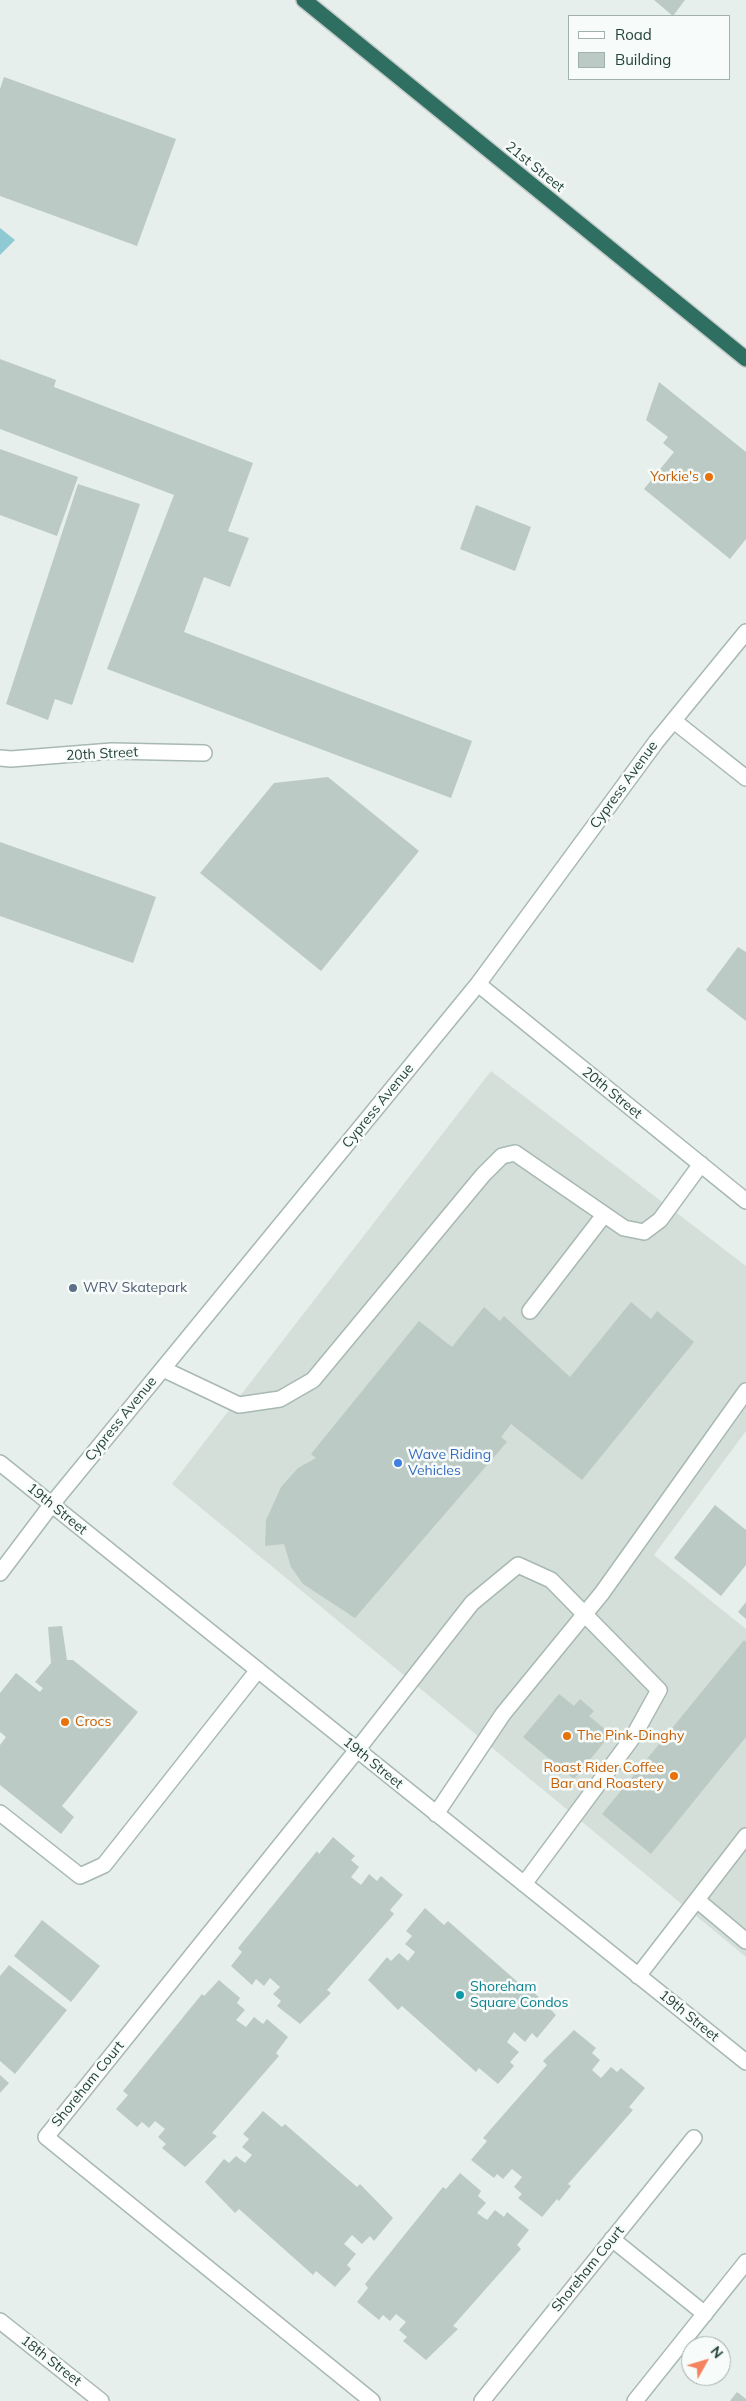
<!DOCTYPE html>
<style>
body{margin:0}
#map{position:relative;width:746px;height:2401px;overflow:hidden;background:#e6efeb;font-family:Mulish,sans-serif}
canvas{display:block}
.legend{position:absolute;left:568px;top:15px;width:162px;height:65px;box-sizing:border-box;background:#f7fbf9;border:1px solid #a3b1ad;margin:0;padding:6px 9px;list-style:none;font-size:15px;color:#24423a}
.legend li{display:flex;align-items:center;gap:10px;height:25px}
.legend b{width:25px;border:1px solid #a3b1ad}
.north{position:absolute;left:681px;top:2336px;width:50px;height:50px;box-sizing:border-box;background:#f7fbf9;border:1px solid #a3b1ad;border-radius:50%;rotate:51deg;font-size:14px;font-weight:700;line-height:20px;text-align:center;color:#24423a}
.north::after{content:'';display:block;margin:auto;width:18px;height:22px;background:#f4845f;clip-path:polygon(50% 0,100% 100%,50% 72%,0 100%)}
</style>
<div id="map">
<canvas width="746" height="2401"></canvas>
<ul class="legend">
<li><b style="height:6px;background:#fff"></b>Road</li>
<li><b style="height:14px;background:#bbcac4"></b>Building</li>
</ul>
<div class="north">N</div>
</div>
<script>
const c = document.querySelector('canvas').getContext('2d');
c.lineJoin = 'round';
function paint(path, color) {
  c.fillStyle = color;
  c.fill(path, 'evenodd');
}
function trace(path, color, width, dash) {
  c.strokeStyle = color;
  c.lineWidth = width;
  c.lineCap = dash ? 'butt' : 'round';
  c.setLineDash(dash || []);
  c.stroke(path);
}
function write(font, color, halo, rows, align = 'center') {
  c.font = font + ' Mulish,sans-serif';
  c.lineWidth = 5;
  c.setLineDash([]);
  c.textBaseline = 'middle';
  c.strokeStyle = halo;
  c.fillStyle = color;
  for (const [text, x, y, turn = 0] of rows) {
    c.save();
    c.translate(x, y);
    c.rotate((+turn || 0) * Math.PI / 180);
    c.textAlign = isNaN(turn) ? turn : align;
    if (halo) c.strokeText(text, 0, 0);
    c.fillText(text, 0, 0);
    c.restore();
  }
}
paint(new Path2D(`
 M491,1071L746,1266V1431L654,1555L746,1629V1957L172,1484Z`), '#d4dfda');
paint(new Path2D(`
 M0,228L15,240L0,255Z`), '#8ec9d4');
paint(new Path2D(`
 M654,0H685L673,16Z
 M4,77L176,139L137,246L0,196V89Z
 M0,359L56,380L54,387L253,463L228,531L249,538L230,587L204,577L184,632L472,741L451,798L107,669L174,495L0,429Z
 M659,382L746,452V539L730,559L644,489L674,452L663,443L668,437L646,420Z
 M0,449L78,477L57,536L0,515Z
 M78,484L140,504L72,705L55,699L48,720L6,704Z
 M476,505L531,527L515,571L460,549Z
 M328,777L419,851L321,971L200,873L274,783Z
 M0,842L156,897L133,963L0,916Z
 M738,947L746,952V1021L706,990Z
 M631,1302L651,1319L657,1311L694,1342L582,1480L511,1424L501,1437L507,1442L355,1618L303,1584L291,1567L284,1544L265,1546L266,1520L281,1487L298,1468L316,1458L311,1454L419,1321L452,1347L484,1307L500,1321L504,1316L570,1377Z
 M715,1505L746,1530V1565L721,1596L674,1558Z
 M746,1602V1619L738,1612Z
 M62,1626L67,1660H73L138,1712L62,1806L74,1817L61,1834L0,1785V1745L6,1737L0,1732V1693L16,1673L40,1692L43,1688L35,1682L51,1663L48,1627Z
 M744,1640L746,1642V1737L651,1854L602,1814Z
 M559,1694L574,1706L580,1699L594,1711L589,1716L611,1734L574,1779L523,1737Z
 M333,1837L355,1856L351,1860L359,1867L351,1877L361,1885L369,1874L377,1881L381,1876L403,1895L390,1910L394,1914L327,1990L331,1993L300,2024L277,2006L281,2001L273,1994L280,1987L270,1978L264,1986L256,1979L252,1985L231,1966L242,1952L238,1948L317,1851L319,1854Z
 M425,1908L444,1925L448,1921L520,1984L523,1981L556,2015L537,2038L532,2033L525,2042L514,2032L507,2042L519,2052L510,2062L514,2066L498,2084L479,2068L476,2072L402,2006L398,2010L368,1980L387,1957L391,1961L399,1953L408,1961L415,1952L405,1944L412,1936L406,1931Z
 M42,1920L100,1966L71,2002L14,1956Z
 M9,1965L67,2010L15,2074L0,2061V1976Z
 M219,1980L240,1998L237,2003L245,2010L236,2020L246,2027L254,2017L263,2024L267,2019L288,2037L276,2053L279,2056L212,2133L217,2136L185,2167L162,2148L166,2144L158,2137L165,2129L155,2121L149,2128L142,2122L137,2127L116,2109L128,2095L123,2091L202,1994L204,1996Z
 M574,2030L596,2048L592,2053L600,2060L592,2070L601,2078L611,2067L617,2072L621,2068L645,2088L629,2107L633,2110L568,2184L571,2186L559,2201L557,2199L542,2217L518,2198L522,2194L514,2187L522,2177L512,2169L503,2179L497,2174L494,2178L471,2160L487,2141L483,2138L547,2065L543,2061Z
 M0,2075L9,2083L0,2093Z
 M263,2111L282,2127L285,2124L357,2187L360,2184L393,2218L374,2241L370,2236L362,2244L352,2235L344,2244L356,2254L347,2265L351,2269L335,2287L316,2271L313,2275L239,2209L235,2213L205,2182L224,2159L229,2163L236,2156L245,2163L252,2155L242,2147L249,2139L243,2134Z
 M460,2173L481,2191L478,2196L486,2203L477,2213L487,2220L495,2210L504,2217L507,2212L529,2230L517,2245L521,2249L453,2326L458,2329L426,2360L403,2341L407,2337L399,2330L406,2322L396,2314L390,2321L383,2315L379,2320L357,2302L368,2288L365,2284L443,2187L446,2189Z
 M737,2392L746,2399V2401H730Z`), '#bbcac4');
const minor = new Path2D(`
 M674,721L746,778
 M0,758L11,759L112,751L204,753
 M478,984L746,1201
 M530,1311L604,1215
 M163,1369L239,1405L280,1399L313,1380L483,1175L502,1156L515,1153L624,1228L644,1232L660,1220L701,1164
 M0,1463L746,2062
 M0,1573L52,1504L478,984L656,742L746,632
 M0,1813L80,1876L104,1865L258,1670
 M436,1814L503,1714L602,1593L746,1391
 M697,1900L746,1941
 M638,1976L746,1836
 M612,2239L705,2314
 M0,2321L101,2401
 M372,2401L46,2137L357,1750L472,1603L518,1565L551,1580L659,1690L633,1737L524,1884
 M482,2401L694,2138
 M635,2401L746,2262`);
const highway = new Path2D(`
 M304,0L746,359`);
trace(minor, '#a8b8b2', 18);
trace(highway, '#c2cac8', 18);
trace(minor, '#fff', 15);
trace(highway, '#2f6f62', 15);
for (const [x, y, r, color] of [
 [709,477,5,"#e8710a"],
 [73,1288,5,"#5c6f8a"],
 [398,1463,5,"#3f7fe0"],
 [65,1722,5,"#e8710a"],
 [567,1736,5,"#e8710a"],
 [674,1776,5,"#e8710a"],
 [460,1995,5,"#0f9aa8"]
]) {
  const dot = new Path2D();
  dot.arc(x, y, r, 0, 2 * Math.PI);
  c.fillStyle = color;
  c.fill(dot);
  trace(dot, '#f7fbf9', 2);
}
write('14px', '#24423a', '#f7fbf9', [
 ["21st Street",535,167,39],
 ["20th Street",102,754,-3],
 ["Cypress Avenue",624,785,-54],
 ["20th Street",612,1093,39],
 ["Cypress Avenue",378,1106,-51],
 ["Cypress Avenue",121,1419,-51],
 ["19th Street",57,1509,39],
 ["19th Street",373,1763,39],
 ["19th Street",689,2016,39],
 ["Shoreham Court",88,2084,-51],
 ["Shoreham Court",588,2269,-51],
 ["18th Street",51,2361,38]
]);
write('14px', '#c56008', '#f7fbf9', [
 ["Yorkie's",699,477],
 ["Crocs",75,1722,"left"],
 ["The Pink-Dinghy",577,1736,"left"],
 ["Roast Rider Coffee",664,1768],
 ["Bar and Roastery",664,1784]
], 'right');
write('14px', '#4e5e75', '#f7fbf9', [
 ["WRV Skatepark",83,1288]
], 'left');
write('14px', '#366cbe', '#f7fbf9', [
 ["Wave Riding",408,1455],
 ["Vehicles",408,1471]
], 'left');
write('14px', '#0d838f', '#f7fbf9', [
 ["Shoreham",470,1987],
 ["Square Condos",470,2003]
], 'left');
</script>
